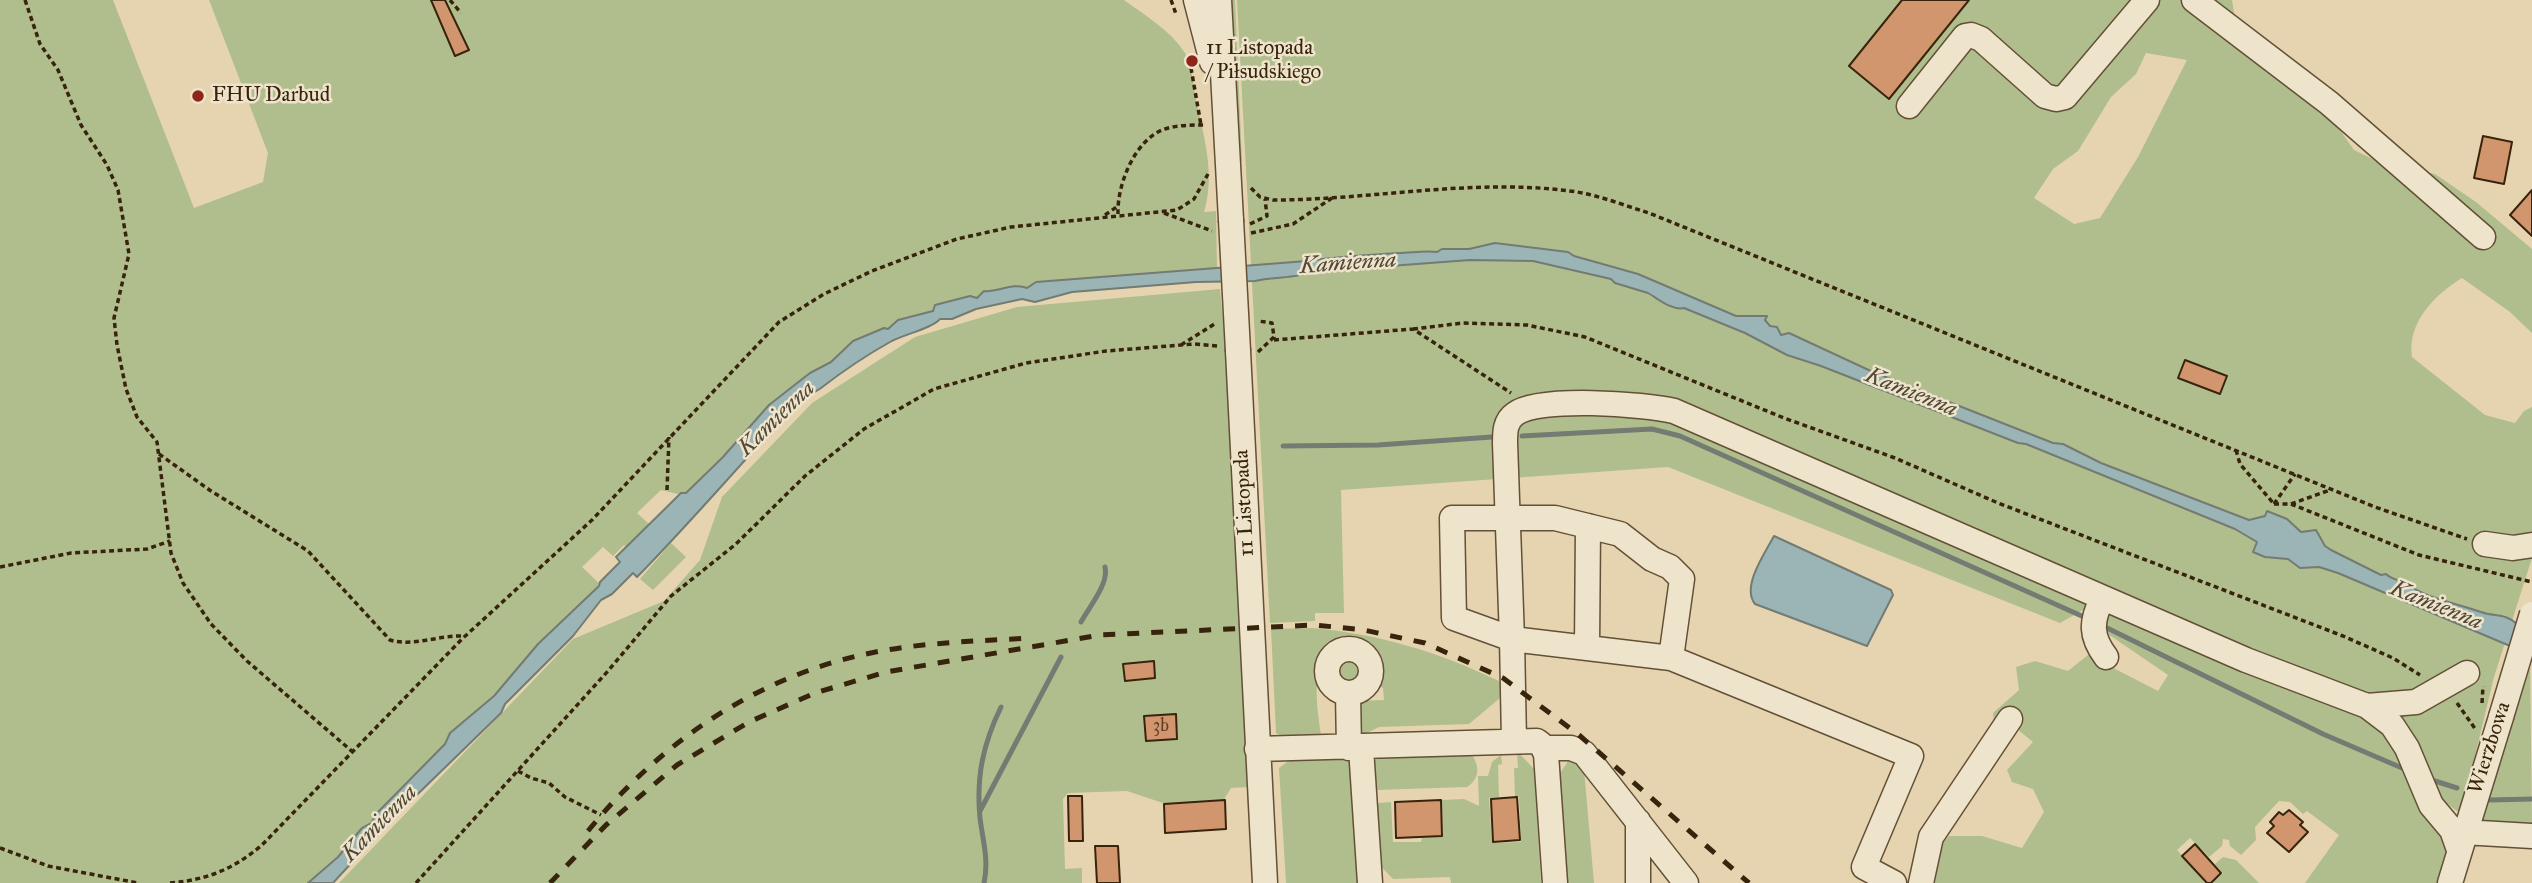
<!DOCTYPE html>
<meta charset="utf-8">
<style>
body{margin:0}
canvas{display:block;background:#e5d4af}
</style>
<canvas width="2532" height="883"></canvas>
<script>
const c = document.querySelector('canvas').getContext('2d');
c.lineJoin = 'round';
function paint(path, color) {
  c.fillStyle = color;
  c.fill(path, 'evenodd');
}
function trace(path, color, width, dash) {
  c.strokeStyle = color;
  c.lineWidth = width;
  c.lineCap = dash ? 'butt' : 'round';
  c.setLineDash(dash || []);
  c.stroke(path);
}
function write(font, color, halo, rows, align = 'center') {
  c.font = font + ' "IM FELL Great Primer",serif';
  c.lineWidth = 5;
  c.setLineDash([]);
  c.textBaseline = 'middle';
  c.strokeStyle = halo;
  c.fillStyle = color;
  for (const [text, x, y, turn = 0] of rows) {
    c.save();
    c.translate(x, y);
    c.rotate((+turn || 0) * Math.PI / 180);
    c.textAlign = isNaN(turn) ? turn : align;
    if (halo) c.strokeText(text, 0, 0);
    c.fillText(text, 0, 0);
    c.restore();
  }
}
paint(new Path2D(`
 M0,0H113L194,208L263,182L268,153L209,0H1124C1146,16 1170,30 1185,53C1192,65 1193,81 1195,95C1203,133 1216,174 1204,212L1216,211L1217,269L941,309L792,390L695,491L682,495L661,490L637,513L649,524L627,547L624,545L613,556L603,547L582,567L600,584L313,883H0Z
 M1230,0H1235L1242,161H1238Z
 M1237,0H2232L2238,39L2320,102L2354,150L2379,162L2435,174L2476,202L2532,249V333L2510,312L2462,278C2434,295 2407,323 2412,357L2485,415L2515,423L2524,411L2532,407V558L2494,677L2461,814L2427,789L2449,851L2441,883H2305L2339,835L2307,811L2303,814L2290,802L2279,801L2255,827L2256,840L2241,855L2230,846L2229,840L2223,839L2222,846L2209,857L2190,838L2177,850L2206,883H1931L1934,852L1949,836H1982L2022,848L2044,812L2033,789L2012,782L2007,770L2033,742L2017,729L1994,723L1993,713L2019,690L2016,667L2035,661L2068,671L2088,655L2158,691L2168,675L2102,630V599L2060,623L1668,467L1341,490L1344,613H1315V621L1270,623ZM2146,53L2187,60L2138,157L2100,218L2074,224L2034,198L2053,169L2078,151L2111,97L2136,74Z
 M1220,289L1227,365L1250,787L1231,788L1223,801L1175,807L1127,791L1068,793L1063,799L1065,869L1082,868V883H339L573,639L664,601L700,560L722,497L812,403L915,337L1017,307Z
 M671,543L686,557L653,590L640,579Z
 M1312,628C1380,634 1438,652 1499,681L1506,689L1500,698L1469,724L1379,727L1359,737L1358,701L1384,700L1383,688L1377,685L1378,673L1373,653C1364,646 1354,640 1342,644C1306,657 1318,712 1322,741L1283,737L1276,733L1271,629Z
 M1336 670a14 14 0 1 1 28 0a14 14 0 1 1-28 0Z
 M2530,660L2532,824L2477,825Z
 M1517,751L1534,769L1541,883H1451L1450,877L1393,879L1373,858L1372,807L1378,803L1391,802L1393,842H1421L1422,837L1443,836L1442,800L1464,799L1479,806L1478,776H1488L1492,762L1501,755L1502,764L1498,765L1499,797L1489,798L1492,843L1521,842L1519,797H1515L1514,768H1518Z
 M1471,754C1480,765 1480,779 1467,787L1376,790L1373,761C1401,748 1440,754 1471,754Z
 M1336,756L1351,761L1365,883H1286L1279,768L1294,757Z
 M1570,758H1583L1594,883H1564L1559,775Z
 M2223,857L2236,860L2259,883H2211L2223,873L2215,864Z`), '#b0be8e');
const water = new Path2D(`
 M1495,243L1568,252L1574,256L1638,274L1736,316H1767L1765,320L1770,326L1777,327L1781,335L1789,333L1873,372L2053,443L2063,444L2101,463L2249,520L2265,516L2267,511L2287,519L2301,532L2316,530L2325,546L2331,550L2381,575L2386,574C2394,581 2402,580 2410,586C2432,600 2456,603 2481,612C2495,617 2505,613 2517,624L2510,646L2338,573L2319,567L2300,568L2288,559L2265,557L2253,552L2257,542L2235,529L2026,444L2018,443L1821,366L1787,355L1745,333L1684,308C1672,311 1657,298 1648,293L1615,283L1611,279L1533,261L1470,260L1310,272C1302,278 1270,277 1255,281L1196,282L1072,292L1035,302L1022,299L976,309L952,319H940C933,328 902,335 890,342C865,356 843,371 821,388C814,393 804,397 799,402C745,458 695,518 637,577L633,573L612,594L601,600L573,636L505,704L501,713L389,822L333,883H308L338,857L362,828L371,823L378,812L445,744L450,733L494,696L538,644L599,586L600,582L620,562L616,557L681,493H686L723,457L769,405L810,373L831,362L853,341L884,328L888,329L898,320L933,311L935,305L970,296L977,298L984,291C996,293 1014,282 1027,288L1036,282L1307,261C1339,256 1369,255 1399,253C1411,253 1424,250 1437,252L1442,249H1469Z
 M1774,536L1891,590L1893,595L1867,646L1755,604C1741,587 1765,553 1774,536Z`);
paint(water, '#9bb5b6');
trace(water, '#737b72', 2);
trace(new Path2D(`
 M1522,436L1652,429L1680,436L2084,617
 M1283,446L1378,445L1492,437
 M1081,622C1089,607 1109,584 1105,567
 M2101,625L2323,734L2402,768
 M2435,781L2457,788
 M2490,800L2532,799
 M980,811L1061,657
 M984,883C989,860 983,842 980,818C976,777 983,744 1001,707`), '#737b72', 5);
const building = new Path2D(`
 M431,0H445L469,50L455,56Z
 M1902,0H1969L1889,99L1849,66Z
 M2483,136L2512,142L2504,184L2474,178Z
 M2532,190V236L2510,215Z
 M2185,360L2227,376L2220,394L2178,378Z
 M1154,661L1155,678L1125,681L1123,664Z
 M1176,714L1177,739L1146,741L1144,716Z
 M1068,796H1082L1083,841H1069Z
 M1517,797L1520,840L1493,842L1491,799Z
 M1225,800L1226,829L1165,833L1164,804Z
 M1441,800L1442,836L1396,838L1395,802Z
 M2289,810L2303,822L2300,825L2308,832L2289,852L2267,833L2274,826L2270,822L2279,812L2283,815Z
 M2195,844L2221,873L2211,883H2207L2182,856Z
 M1095,846H1118L1120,883H1097Z`);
paint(building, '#d1966e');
trace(building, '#38240d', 2);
const minor = new Path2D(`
 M1196,0L1212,62
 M1219,0L1231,220
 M2194,0L2329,103L2483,237
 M1909,106L1965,36L1971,35L1981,39L2045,96L2056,99L2065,97L2147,0
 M1238,351L1265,883
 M2485,544L2513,548L2532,545
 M2102,599C2091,621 2090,636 2106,657
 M1587,647L1588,526
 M1327 671a22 22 0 1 1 44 0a22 22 0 1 1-44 0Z
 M1348,693L1349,748
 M2367,706L2416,702L2467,673
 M1514,741L1512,639L1454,618L1452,518H1555L1620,534L1652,559L1670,567L1682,579L1671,658
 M1361,748L1370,883
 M1544,748H1571L1584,753L1686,883
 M1257,749L1537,741L1541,744L1546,754L1555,883
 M1638,821V883
 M2463,832L2532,836
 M1894,883L1864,867L1911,756L1671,658L1512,639L1505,443C1505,432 1505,421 1515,414C1539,396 1644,404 1674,411L2246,660L2367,706L2392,725L2407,748L2431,805L2452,830L2458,847
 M1921,883L1931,837L2010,719
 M2450,883L2501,717`);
trace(minor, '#635036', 27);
trace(new Path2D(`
 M25,0L40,44L58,70L81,125L107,165L118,190L129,254L114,318L117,345L126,389L137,417L157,442L171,553L183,583L211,624L247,661L354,753
 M450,0L461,13
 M1171,0L1176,14
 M1191,68L1201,125
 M1251,188L1260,197L1273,200C1374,200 1476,177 1577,192C1601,196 1626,206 1649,213L2375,507L2467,539
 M1164,213L1212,231
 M1118,214C1117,185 1134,142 1162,130C1175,125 1191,125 1205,125
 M1105,215L1118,206
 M1250,224L1267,216L1265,199
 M1251,233L1293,224L1332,198
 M1413,329L1463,323L1527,325L1585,337L1784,418L1895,458L1998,503L2343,636L2393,658L2420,675
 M1274,340L1413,329L1511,393
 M1181,345L1216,323
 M1258,352L1274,337L1272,323L1258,321
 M2236,450L2240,464L2274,504
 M159,454L211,491L308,551L390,640C413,647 439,635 464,636
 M667,490L669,437
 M2274,504H2291L2419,555L2532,582
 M2274,504L2295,474
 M2291,504L2330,490
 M0,567L71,553L147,549L170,541
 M2457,703L2476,730
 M2482,703L2483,686
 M518,771L531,778L549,783L565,797L601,815
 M0,848L48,866L138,883
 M170,883C207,880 233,869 261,846L462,639L592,520L779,322L824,294L872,271L957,239L1011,227L1177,210L1194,199L1208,174
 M416,883L608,671L671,596L736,544L805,476L864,429L934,389L1026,363L1106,351L1194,344L1218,346`), '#38240d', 3.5, [5, 3.5]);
trace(minor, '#eee3cb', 24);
trace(new Path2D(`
 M588,831C663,739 764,672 881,651C930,642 980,641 1030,638
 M550,883L606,825L677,765L749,722L815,693L886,672L1100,635L1315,625L1364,630L1425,643L1503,678L1579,735L1749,883`), '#38240d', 5, [12, 12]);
const minorBridge = new Path2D(`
 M1231,220L1238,351
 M2501,717L2532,614`);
trace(minorBridge, '#635036', 27, []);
trace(minorBridge, '#eee3cb', 24);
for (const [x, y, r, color] of [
 [1192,61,7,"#8f2418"],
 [198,96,7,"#8f2418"]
]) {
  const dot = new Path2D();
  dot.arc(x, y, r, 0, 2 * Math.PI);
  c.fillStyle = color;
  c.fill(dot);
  trace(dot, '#eee3cb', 2.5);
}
write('18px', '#5e4025', null, [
 ["3b",1161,727]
]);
write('21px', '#38240d', '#eee3cb', [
 ["11 Listopada",1206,49],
 ["/ Piłsudskiego",1206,73],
 ["FHU Darbud",212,96]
], 'left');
write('21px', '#38240d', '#eee3cb', [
 ["11 Listopada",1245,503,-93],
 ["Wierzbowa",2490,748,-72]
]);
write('italic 23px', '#514837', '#eee3cb', [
 ["Kamienna",1348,264,-4],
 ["Kamienna",1911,393,22],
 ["Kamienna",777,419,-44],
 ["Kamienna",2436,606,22],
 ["Kamienna",380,824,-46]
]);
</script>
